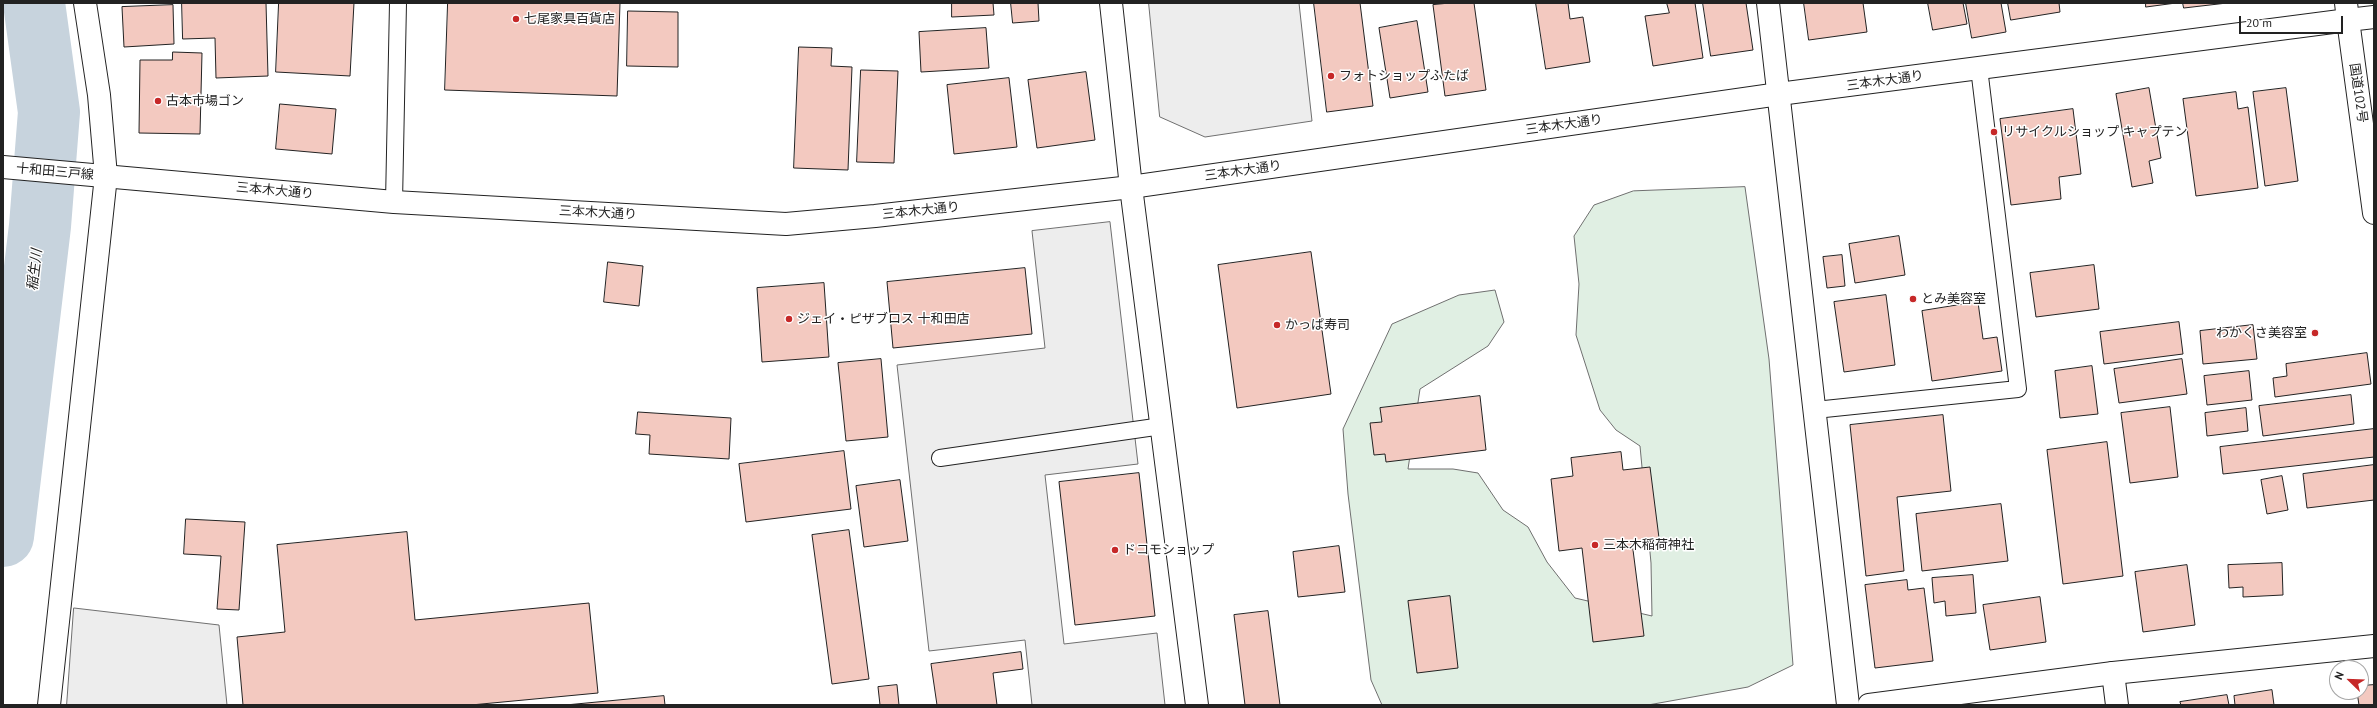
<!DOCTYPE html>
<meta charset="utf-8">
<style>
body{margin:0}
#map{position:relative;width:2377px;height:708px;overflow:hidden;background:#fff;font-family:"PT Sans",sans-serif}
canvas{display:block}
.frame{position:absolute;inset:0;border:4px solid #222;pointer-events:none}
.north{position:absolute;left:2329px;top:660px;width:40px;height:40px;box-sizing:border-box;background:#fff;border:1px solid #a7a7a7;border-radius:50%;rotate:293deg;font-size:11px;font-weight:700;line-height:16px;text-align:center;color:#222}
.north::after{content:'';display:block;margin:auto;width:14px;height:18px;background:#c62828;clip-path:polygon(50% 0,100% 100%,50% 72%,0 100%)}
.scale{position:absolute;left:2239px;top:16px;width:104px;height:18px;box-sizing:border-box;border:2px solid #222;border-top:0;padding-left:5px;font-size:12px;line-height:14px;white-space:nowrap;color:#222;-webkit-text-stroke:3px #fff;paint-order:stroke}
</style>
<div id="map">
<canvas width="2377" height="708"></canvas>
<div class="frame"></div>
<div class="north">N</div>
<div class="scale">20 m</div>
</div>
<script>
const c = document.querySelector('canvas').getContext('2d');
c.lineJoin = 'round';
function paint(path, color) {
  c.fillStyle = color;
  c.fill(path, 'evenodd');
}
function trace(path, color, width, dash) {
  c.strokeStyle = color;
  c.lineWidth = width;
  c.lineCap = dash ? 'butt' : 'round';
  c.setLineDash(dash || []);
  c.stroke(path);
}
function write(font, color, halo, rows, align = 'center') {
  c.font = font + ' "PT Sans","Noto Sans JP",sans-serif';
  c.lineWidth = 3;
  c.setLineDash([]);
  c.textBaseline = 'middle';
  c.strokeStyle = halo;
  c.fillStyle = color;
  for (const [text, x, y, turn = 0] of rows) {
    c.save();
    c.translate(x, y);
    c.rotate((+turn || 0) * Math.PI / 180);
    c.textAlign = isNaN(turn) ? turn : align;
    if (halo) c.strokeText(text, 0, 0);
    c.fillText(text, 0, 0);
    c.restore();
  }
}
const green = new Path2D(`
 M1745,187L1769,359L1793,665L1748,687L1648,705H1382L1371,680L1348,494L1343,429L1392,324L1459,295L1495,290L1504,322L1488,346L1420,389L1408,469H1453L1478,473L1503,510L1528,527L1547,562L1575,598L1652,616L1651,563L1640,446L1616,430L1600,410L1576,335L1579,284L1574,236L1594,205L1633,191Z`);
paint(green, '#e0efe3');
trace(green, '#6f6f6f', 1);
const parking = new Path2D(`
 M1149,3H1299L1312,121L1205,137L1160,117Z
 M1110,222L1138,464L1045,475L1064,644L1157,633L1165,705H1032L1025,640L929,651L897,365L1045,348L1032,231Z
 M74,608L219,625L227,705H67Z`);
paint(parking, '#ededed');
trace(parking, '#6f6f6f', 1);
trace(new Path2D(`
 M3,536L40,226L49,112L34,3`), '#c7d3dd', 62);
const building = new Path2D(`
 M182,3H266L268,76L216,78L215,38L183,39Z
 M279,3H354L350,76L276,72Z
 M448,3H620L617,96L445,90Z
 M952,3H993L994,15L952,17Z
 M1011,3H1038L1039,21L1013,23Z
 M1314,3H1360L1373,106L1327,112Z
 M1450,3H1474L1486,90L1445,96L1433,5Z
 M1536,3H1568L1570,19L1583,17L1590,62L1546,69Z
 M1667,3H1695L1703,58L1653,66L1645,16L1669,13Z
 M1703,3H1746L1753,50L1711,56Z
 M1804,3H1863L1867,32L1809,40Z
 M1928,3H1963L1967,24L1933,30Z
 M1966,3H2001L2006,32L1972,38Z
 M2008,3H2059L2060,12L2011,20Z
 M2146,3H2176L2146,7Z
 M2183,3H2227L2184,8Z
 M173,5L174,44L124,47L122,7Z
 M628,11L678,12V67L627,66Z
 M1417,21L1428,92L1390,98L1379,28Z
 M986,28L989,68L921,72L919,32Z
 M799,47L832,48L831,66L852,67L848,170L794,168Z
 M173,52L202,53L200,134L139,133L140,60H172Z
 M861,70L898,71L894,163L857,162Z
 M1086,72L1095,140L1037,148L1028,80Z
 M1009,78L1017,147L954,154L947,85Z
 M2149,88L2161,158L2149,161L2153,183L2132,187L2116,94Z
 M2286,88L2298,181L2265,186L2253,92Z
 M2236,92L2238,109L2248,107L2258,188L2196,196L2183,99Z
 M280,104L336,109L332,154L276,149Z
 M2073,109L2081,174L2059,177L2061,199L2011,205L2000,119Z
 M1899,236L1905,275L1855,283L1849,244Z
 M1311,252L1331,394L1237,408L1218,265Z
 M1842,255L1845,286L1827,288L1823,257Z
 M608,262L643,266L639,306L604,302Z
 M2094,265L2099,309L2036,317L2030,273Z
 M1025,268L1032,334L893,348L887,282Z
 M824,283L829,357L762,362L757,288Z
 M1886,295L1895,365L1844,372L1834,302Z
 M1978,302L1983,339L1997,337L2002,371L1932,381L1922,311Z
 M2179,322L2183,354L2104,364L2100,332Z
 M2253,325L2257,359L2203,364L2200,331Z
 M2367,353L2371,384L2275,397L2273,378L2287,376L2286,364Z
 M881,359L888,437L846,441L838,363Z
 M2182,359L2187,394L2119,403L2114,369Z
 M2092,366L2098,414L2060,418L2055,371Z
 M2249,371L2252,400L2207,405L2204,376Z
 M2351,395L2354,424L2263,436L2259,406Z
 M1480,396L1486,450L1386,462L1385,454L1374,455L1370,423L1382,422L1380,408Z
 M2170,407L2178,477L2130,483L2121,413Z
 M2246,408L2248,431L2207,436L2205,413Z
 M638,412L731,418L729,459L649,454L650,435L636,434Z
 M1943,415L1951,491L1897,497L1904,571L1866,576L1850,425Z
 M2374,429V457L2223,474L2220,447Z
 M2107,442L2123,576L2063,584L2047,450Z
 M844,451L851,509L746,522L739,464Z
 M1621,452L1623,470L1650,467L1659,538L1632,542L1644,636L1593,642L1582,548L1559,551L1551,479L1573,476L1571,458Z
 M2374,465V500L2307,508L2303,474Z
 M1139,473L1155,616L1075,625L1059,482Z
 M2282,476L2288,510L2267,514L2261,480Z
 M900,480L908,541L864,547L856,486Z
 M2001,504L2008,561L1922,571L1916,514Z
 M186,519L245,522L239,610L217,609L221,556L184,554Z
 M849,530L869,679L832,684L812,535Z
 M407,532L415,620L589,603L598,693L471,705H243L237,637L285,632L277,545Z
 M1339,546L1345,592L1298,597L1293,552Z
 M2282,563L2283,595L2243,597V587L2229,588L2228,565Z
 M2187,565L2195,625L2143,632L2135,572Z
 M1973,575L1976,613L1946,616L1945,601L1934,603L1932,578Z
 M1907,580L1908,590L1924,588L1933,661L1875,668L1865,585Z
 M1450,596L1458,668L1417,673L1408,601Z
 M2040,597L2046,642L1990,650L1983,605Z
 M1268,611L1280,705H1245L1234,615Z
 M1021,652L1023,669L993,673L997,705H937L931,664Z
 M897,685L899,705H880L878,687Z
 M2374,685V705H2359L2357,692H2361V686Z
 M2272,690L2274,705H2235L2234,696Z
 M2227,695L2229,705H2181L2180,702Z
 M664,696L665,705H566Z`);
paint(building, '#f3c9c0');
trace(building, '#222', 1);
const lane = new Path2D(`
 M394,202L398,3
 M1815,410L2018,389L1979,68
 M940,458L1162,426`);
const street = new Path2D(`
 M1111,3L1131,187L1197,705
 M1768,3L1848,705
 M2346,3L2348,20
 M2113,673L2117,705
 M49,705L106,176L99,95L85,3`);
const secondary = new Path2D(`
 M1869,705L2113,673L2374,646`);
const primary = new Path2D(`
 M3,167L394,202L786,224L875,216L1131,187L1779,94L2348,20`);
const highway = new Path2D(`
 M2374,17L2348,20L2374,213`);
trace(lane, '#222', 18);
trace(street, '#222', 24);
trace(secondary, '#222', 24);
trace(primary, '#222', 24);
trace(highway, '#222', 24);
trace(lane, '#fff', 16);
trace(street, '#fff', 22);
trace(secondary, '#fff', 22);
trace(primary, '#fff', 22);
trace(highway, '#fff', 22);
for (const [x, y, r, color] of [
 [516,19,4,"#c62828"],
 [1331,76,4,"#c62828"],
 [158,101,4,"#c62828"],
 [1994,132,4,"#c62828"],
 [1913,299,4,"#c62828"],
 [789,319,4,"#c62828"],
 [1277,325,4,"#c62828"],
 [2315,333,4,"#c62828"],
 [1595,545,4,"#c62828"],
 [1115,550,4,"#c62828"]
]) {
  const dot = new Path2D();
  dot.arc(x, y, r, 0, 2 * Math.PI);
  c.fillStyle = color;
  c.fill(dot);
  trace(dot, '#fff', 1.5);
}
write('13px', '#222', '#fff', [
 ["七尾家具百貨店",524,19],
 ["フォトショップふたば",1339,76],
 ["古本市場ゴン",166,101],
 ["リサイクルショップ キャプテン",2002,132],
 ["とみ美容室",1921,299],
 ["ジェイ・ピザブロス 十和田店",797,319],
 ["かっぱ寿司",1285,325],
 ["わかくさ美容室",2307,333,"right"],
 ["三本木稲荷神社",1603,545],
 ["ドコモショップ",1123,550]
], 'left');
write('13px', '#222', '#fff', [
 ["三本木大通り",1885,81,-8],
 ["国道102号",2358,93,82],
 ["三本木大通り",1564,125,-8],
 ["三本木大通り",1243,171,-8],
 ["十和田三戸線",55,172,5],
 ["三本木大通り",275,191,5],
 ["三本木大通り",921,211,-6],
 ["三本木大通り",598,213,3]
]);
write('italic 14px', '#222', '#fff', [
 ["稲生川",35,270,-83]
]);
</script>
